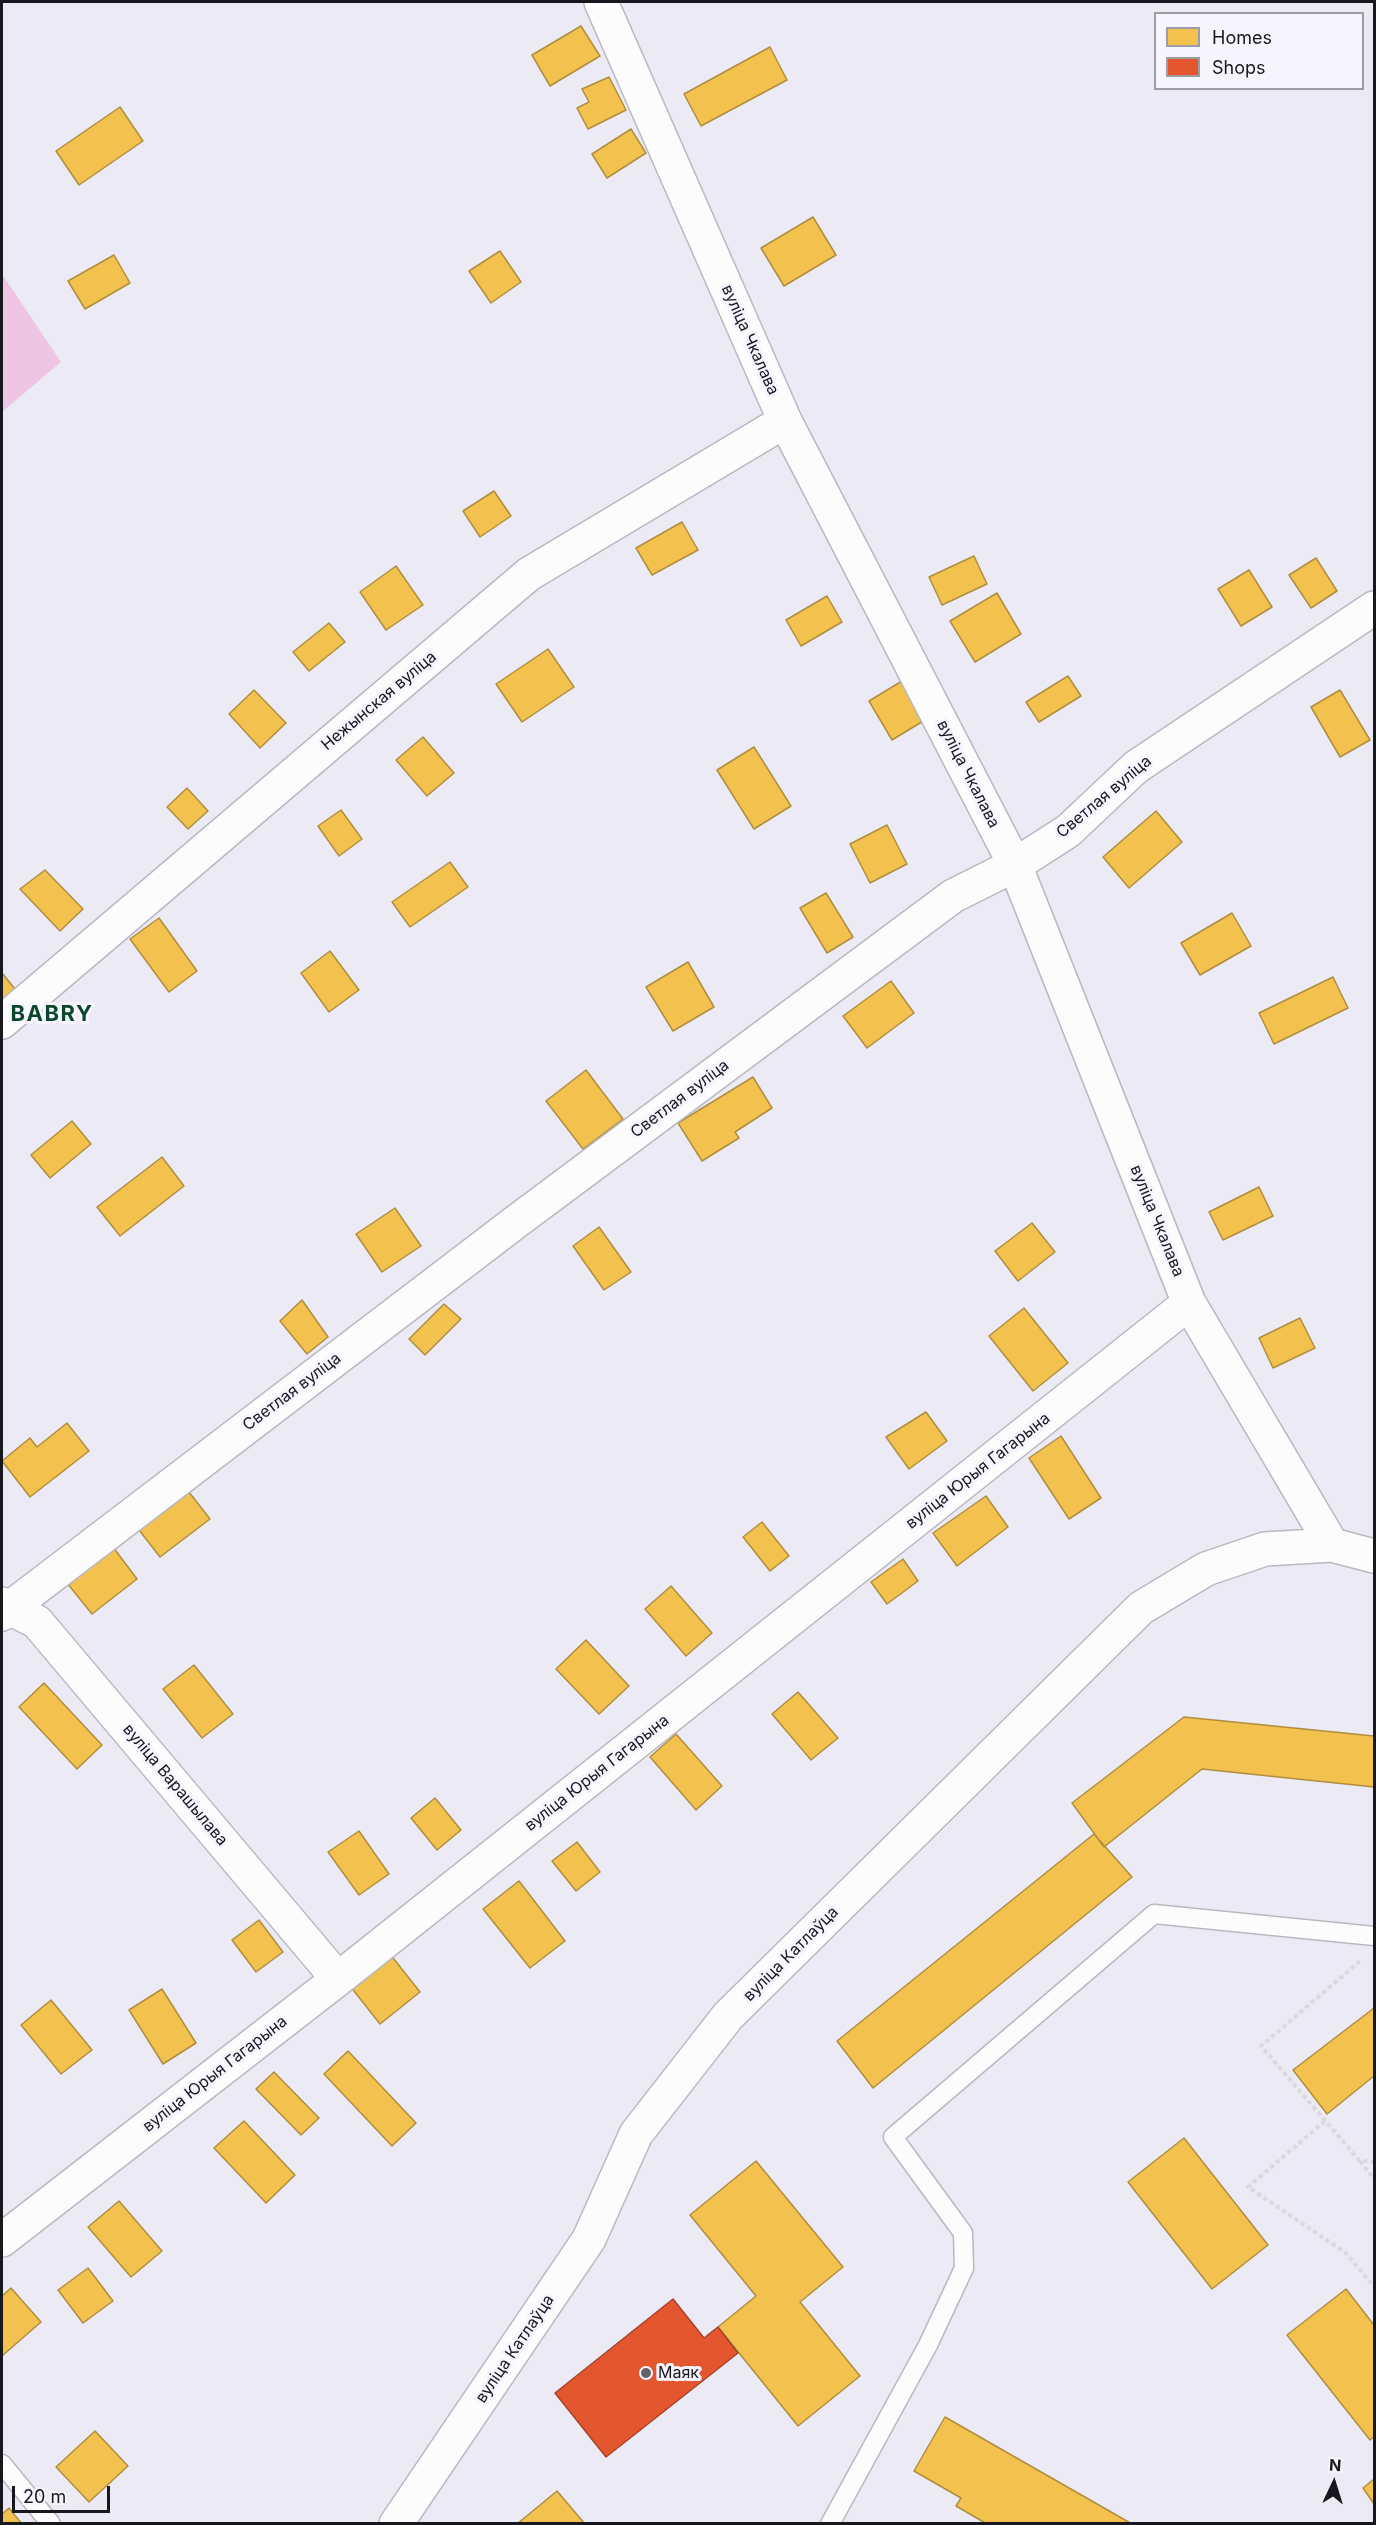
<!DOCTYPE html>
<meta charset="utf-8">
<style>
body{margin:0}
#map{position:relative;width:1376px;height:2525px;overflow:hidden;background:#eceaf4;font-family:Inter,sans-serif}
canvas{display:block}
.frame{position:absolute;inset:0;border:3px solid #17171d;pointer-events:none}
.legend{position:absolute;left:1154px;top:12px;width:210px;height:78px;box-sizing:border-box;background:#f6f5ff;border:2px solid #9d9ca5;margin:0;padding:8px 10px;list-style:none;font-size:18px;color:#17171d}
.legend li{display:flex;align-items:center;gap:12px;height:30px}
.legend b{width:30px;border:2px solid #9d9ca5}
.north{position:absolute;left:1304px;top:2453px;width:60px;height:60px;-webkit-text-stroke:4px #f6f5ff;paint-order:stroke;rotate:4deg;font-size:16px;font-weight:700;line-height:24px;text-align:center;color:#17171d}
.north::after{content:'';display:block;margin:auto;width:21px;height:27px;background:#17171d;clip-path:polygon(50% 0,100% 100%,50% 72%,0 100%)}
.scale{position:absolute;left:12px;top:2486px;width:98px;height:27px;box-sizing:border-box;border:3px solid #17171d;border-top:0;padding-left:8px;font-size:18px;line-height:21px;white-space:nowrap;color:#17171d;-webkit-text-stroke:4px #f6f5ff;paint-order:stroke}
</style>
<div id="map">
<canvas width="1376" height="2525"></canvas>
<div class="frame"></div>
<ul class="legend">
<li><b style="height:16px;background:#f2c14e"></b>Homes</li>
<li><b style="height:16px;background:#e4572e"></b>Shops</li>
</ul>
<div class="north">N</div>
<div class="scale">20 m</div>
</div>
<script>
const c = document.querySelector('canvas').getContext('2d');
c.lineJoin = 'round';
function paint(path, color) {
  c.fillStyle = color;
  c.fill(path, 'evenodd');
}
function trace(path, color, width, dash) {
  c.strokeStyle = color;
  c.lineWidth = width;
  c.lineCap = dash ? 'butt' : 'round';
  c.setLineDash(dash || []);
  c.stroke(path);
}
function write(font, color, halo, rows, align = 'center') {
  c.font = font + ' Inter,sans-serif';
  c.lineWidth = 6;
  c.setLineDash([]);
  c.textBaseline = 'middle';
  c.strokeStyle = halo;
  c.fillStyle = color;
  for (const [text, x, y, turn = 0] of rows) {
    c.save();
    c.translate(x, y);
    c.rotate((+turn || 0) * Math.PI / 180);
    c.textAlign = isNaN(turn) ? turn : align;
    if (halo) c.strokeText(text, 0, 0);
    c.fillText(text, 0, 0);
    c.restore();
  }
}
paint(new Path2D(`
 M2,274L61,362L2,412Z`), '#eec5e3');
const homes = new Path2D(`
 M581,26L600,56L550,86L532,55Z
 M770,47L787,80L701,126L684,94Z
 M609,77L626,110L588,129L577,108L589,102L582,89Z
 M120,107L143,141L79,185L56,151Z
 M631,129L646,153L607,178L592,154Z
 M813,217L836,255L784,286L761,248Z
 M500,251L521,282L491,303L469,271Z
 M114,255L130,283L85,309L68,281Z
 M494,491L511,516L480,537L463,511Z
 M682,522L698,550L652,575L636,548Z
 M974,556L987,584L942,605L929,577Z
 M1316,558L1337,591L1311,608L1289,575Z
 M396,566L423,605L386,630L360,592Z
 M1249,570L1272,607L1241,626L1218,589Z
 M997,593L1021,634L975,662L950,621Z
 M827,596L842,622L801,646L786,620Z
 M329,623L345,642L309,671L293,652Z
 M548,649L574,687L522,722L496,684Z
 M1068,676L1081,696L1039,722L1026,702Z
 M902,681L925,720L892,740L869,701Z
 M254,690L286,723L260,748L229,714Z
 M1340,690L1370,740L1340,757L1311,707Z
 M423,737L454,773L427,796L396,760Z
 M754,747L791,806L754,829L717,770Z
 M187,788L208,811L188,829L167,807Z
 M341,810L362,839L339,856L318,826Z
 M1156,811L1182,842L1129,888L1103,857Z
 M887,825L907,864L870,883L850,844Z
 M450,862L468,887L410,927L392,902Z
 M45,870L83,909L60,931L20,889Z
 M826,893L853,937L827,953L800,908Z
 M1232,913L1251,946L1200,975L1181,943Z
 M159,918L197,971L169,992L130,939Z
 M330,951L359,990L329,1012L301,973Z
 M688,962L714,1007L673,1031L646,987Z
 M2,973L15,989L2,1000Z
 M1333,977L1348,1008L1274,1044L1259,1013Z
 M891,981L914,1013L867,1048L843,1016Z
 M586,1070L623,1119L583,1149L546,1101Z
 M753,1077L772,1108L735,1132L739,1138L702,1161L678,1123Z
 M72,1121L91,1144L50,1178L31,1155Z
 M162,1157L184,1186L120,1236L97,1207Z
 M1259,1187L1273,1216L1223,1240L1209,1212Z
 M395,1208L421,1246L382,1272L356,1234Z
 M1032,1223L1055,1252L1018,1281L995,1251Z
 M599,1227L631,1272L604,1290L573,1246Z
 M302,1300L328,1337L307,1354L280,1321Z
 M444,1304L461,1319L425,1355L409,1339Z
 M1024,1308L1068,1363L1033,1391L989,1336Z
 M1300,1318L1315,1348L1273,1368L1259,1338Z
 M926,1412L947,1441L909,1469L886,1437Z
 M67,1423L89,1451L30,1497L2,1461L30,1438L37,1447Z
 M1061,1436L1101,1498L1069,1519L1029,1458Z
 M189,1492L210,1519L160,1557L139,1530Z
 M986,1496L1008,1527L957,1566L933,1533Z
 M762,1522L789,1556L770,1571L743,1537Z
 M113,1547L137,1579L92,1614L67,1583Z
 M903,1559L918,1581L887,1604L871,1582Z
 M671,1586L712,1633L686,1656L645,1609Z
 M586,1640L629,1686L599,1714L556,1669Z
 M194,1665L233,1714L202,1738L163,1689Z
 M44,1683L102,1745L77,1769L19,1707Z
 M798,1692L838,1738L811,1760L772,1714Z
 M1184,1717L1374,1736V1787L1202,1769L1104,1847L1072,1803Z
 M676,1734L722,1786L696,1810L650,1757Z
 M435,1798L461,1830L437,1850L411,1818Z
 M359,1831L389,1874L359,1895L328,1852Z
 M1094,1834L1132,1877L873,2088L837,2041Z
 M577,1842L600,1872L576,1891L552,1861Z
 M519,1881L565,1941L530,1968L483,1909Z
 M259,1920L283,1952L256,1972L232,1940Z
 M390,1954L420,1992L380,2024L350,1986Z
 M162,1989L196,2043L163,2064L129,2010Z
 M51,2000L92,2050L61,2074L21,2025Z
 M1374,2008V2076L1327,2114L1293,2070Z
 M348,2051L416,2123L392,2146L324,2074Z
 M274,2072L319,2118L301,2135L256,2089Z
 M244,2121L295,2175L266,2203L214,2148Z
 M1184,2138L1268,2245L1212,2289L1128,2182Z
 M756,2161L843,2267L800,2302L860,2376L798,2426L718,2327L756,2296L690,2215Z
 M119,2201L162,2251L131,2277L88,2227Z
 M88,2268L113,2301L83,2323L58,2290Z
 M11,2288L41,2322L2,2356V2296Z
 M1346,2289L1374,2325V2437L1370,2440L1287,2335Z
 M945,2417L1132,2524H987L956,2506L961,2498L914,2471Z
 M95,2431L128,2466L89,2502L56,2467Z
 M1374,2479V2504L1363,2488Z
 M557,2491L585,2524H517Z
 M9,2508L22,2524H2V2514Z`);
paint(homes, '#f2c14e');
trace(homes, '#b08e3f', 1.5);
const shops = new Path2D(`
 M673,2299L704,2338L718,2327L738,2353L606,2457L555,2393Z`);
paint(shops, '#e4572e');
trace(shops, '#a64429', 1.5);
const lane = new Path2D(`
 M2,2464L51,2524
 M830,2524L928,2345L964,2268L963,2233L893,2137L1154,1914L1374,1936`);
const street = new Path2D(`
 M601,2L785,421L1015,865L1189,1303L1332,1545
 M2,1022L529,574L785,421
 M2,1604L37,1622L338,1979
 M2,1614L517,1221L953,896L1015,865L1068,831L1136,767L1374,608
 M2,2240L338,1979L1189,1303
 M396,2524L589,2239L636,2134L728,2016L1141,1608L1206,1569L1265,1549L1332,1545L1374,1556`);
trace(lane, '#b9b8c0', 21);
trace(street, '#b9b8c0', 36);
trace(new Path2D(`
 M1360,1961L1261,2046L1359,2160L1374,2162
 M1325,2121L1248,2187L1346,2253L1374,2287
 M1360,2161L1374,2179`), '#dadadc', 4, [4.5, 3]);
trace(lane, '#fcfcfd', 18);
trace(street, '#fcfcfd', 33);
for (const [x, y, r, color] of [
 [646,2373,6,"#626168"]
]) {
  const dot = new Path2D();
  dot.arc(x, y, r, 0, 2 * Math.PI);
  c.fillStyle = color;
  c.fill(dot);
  trace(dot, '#f6f5ff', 2);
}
write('16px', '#17171d', '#f6f5ff', [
 ["вуліца Чкалава",750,340,66],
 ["Нежынская вуліца",379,701,-40],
 ["вуліца Чкалава",968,774,63],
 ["Светлая вуліца",1104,797,-40],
 ["Светлая вуліца",680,1099,-37],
 ["вуліца Чкалава",1157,1221,68],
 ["Светлая вуліца",292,1392,-37],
 ["вуліца Юрыя Гагарына",978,1471,-38],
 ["вуліца Юрыя Гагарына",597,1773,-38],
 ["вуліца Варашылава",175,1785,50],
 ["вуліца Катлаўца",791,1954,-45],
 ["вуліца Юрыя Гагарына",215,2074,-38],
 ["вуліца Катлаўца",515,2349,-56]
]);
write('16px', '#17171d', '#f6f5ff', [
 ["Маяк",658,2373]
], 'left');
c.letterSpacing = '1.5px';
write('bold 22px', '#0b4829', '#f6f5ff', [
 ["BABRY",52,1014]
]);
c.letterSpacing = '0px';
</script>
